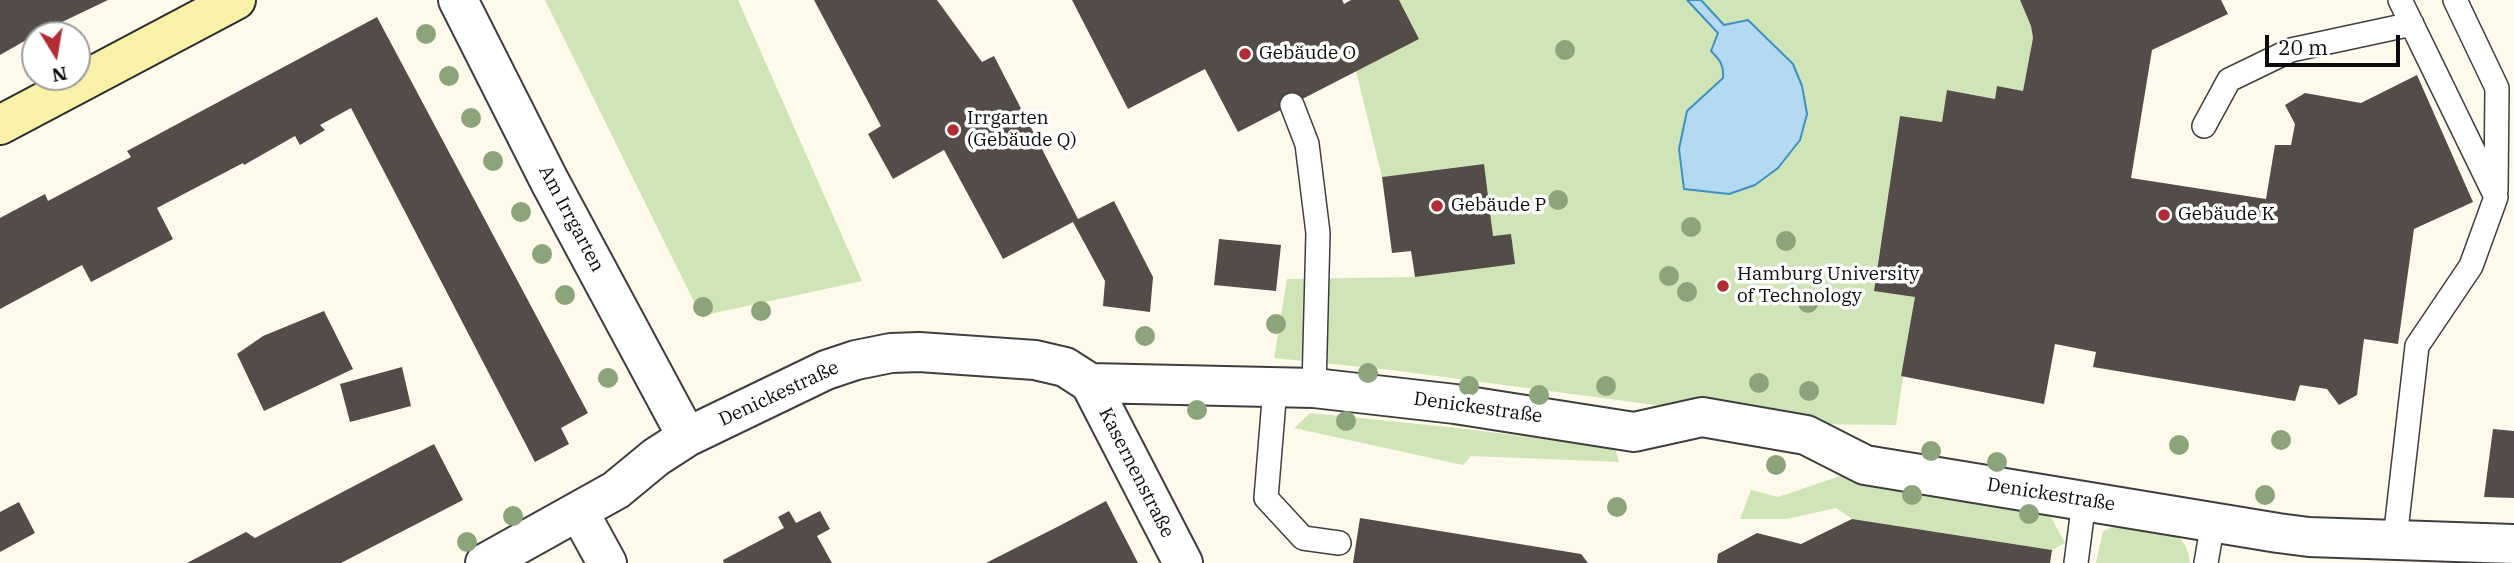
<!DOCTYPE html>
<meta charset="utf-8">
<style>
body{margin:0}
#map{position:relative;width:2514px;height:563px;overflow:hidden;background:#fefaeb;font-family:"IBM Plex Serif",serif}
canvas{display:block}
.north{position:absolute;left:21px;top:21px;width:70px;height:70px;box-sizing:border-box;background:#fff;border:2px solid #9d9d9d;border-radius:50%;rotate:169deg;font-size:19px;font-weight:700;line-height:28px;text-align:center;color:#0b0b0b}
.north::after{content:'';display:block;margin:auto;width:24px;height:32px;background:#b22d33;clip-path:polygon(50% 0,100% 100%,50% 72%,0 100%)}
.scale{position:absolute;left:2265px;top:35px;width:135px;height:32px;box-sizing:border-box;border:4px solid #0b0b0b;border-top:0;padding-left:9px;font-size:21px;line-height:24px;white-space:nowrap;color:#0b0b0b;-webkit-text-stroke:5px #fff;paint-order:stroke}
</style>
<div id="map">
<canvas width="2514" height="563"></canvas>
<div class="north">N</div>
<div class="scale">20 m</div>
</div>
<script>
const c = document.querySelector('canvas').getContext('2d');
c.lineJoin = 'round';
function paint(path, color) {
  c.fillStyle = color;
  c.fill(path, 'evenodd');
}
function trace(path, color, width, dash) {
  c.strokeStyle = color;
  c.lineWidth = width;
  c.lineCap = dash ? 'butt' : 'round';
  c.setLineDash(dash || []);
  c.stroke(path);
}
function write(font, color, halo, rows, align = 'center') {
  c.font = font + ' "IBM Plex Serif",serif';
  c.lineWidth = 7;
  c.setLineDash([]);
  c.textBaseline = 'middle';
  c.strokeStyle = halo;
  c.fillStyle = color;
  for (const [text, x, y, turn = 0] of rows) {
    c.save();
    c.translate(x, y);
    c.rotate((+turn || 0) * Math.PI / 180);
    c.textAlign = isNaN(turn) ? turn : align;
    if (halo) c.strokeText(text, 0, 0);
    c.fillText(text, 0, 0);
    c.restore();
  }
}
paint(new Path2D(`
 M545,0H738L862,281L701,316Z
 M1399,0H2020L2031,26L2033,38L2023,91L1997,86L1995,99L1948,90L1942,122L1900,116L1874,290L1915,297L1896,425L1798,424L1391,370L1274,358L1287,279L1415,277L1514,263L1511,234L1493,236L1483,164L1382,177L1356,71L1419,39Z
 M1310,413L1458,428L1615,448L1619,462L1471,456L1463,465L1294,428Z
 M1852,472L2046,508L2065,543L2052,550L1852,519L1836,508L1787,519H1740L1751,490L1778,497Z
 M2125,522C2156,527 2186,525 2190,563H2096L2103,531Z`), '#cfe5b7');
const water = new Path2D(`
 M1687,0H1701L1724,25L1748,20L1793,64L1802,86L1807,114L1800,140L1778,168L1755,185L1729,194L1684,189L1679,149L1687,111L1723,78C1724,65 1720,60 1711,51L1718,33Z`);
paint(water, '#b3daf2');
trace(water, '#3e8fc4', 2);
paint(new Path2D(`
 M0,0H108L35,35L0,55Z
 M814,0H937L982,62L994,56L1078,219L1114,201L1153,277L1150,312L1103,306L1105,281L1073,222L1003,259L944,150L893,179L868,134L881,126Z
 M1072,0H1342L1344,4L1351,0H1399L1419,39L1238,132L1205,69L1128,109Z
 M2020,0H2221L2228,14L2152,50L2131,178L2266,199L2275,145H2291L2295,124L2285,105L2305,93L2361,103L2417,75L2473,202L2414,229L2398,344L2364,339L2357,395L2339,405L2327,389L2300,385L2295,401L2093,367L2096,352L2055,344L2044,404L1901,376L1915,297L1874,291L1900,116L1942,122L1947,90L1995,99L1997,86L2023,91L2033,38L2031,26Z
 M377,17L588,413L561,428L569,444L535,462L351,108L320,125L325,130L300,145L295,136L244,165L243,163L157,208L173,239L91,282L82,265L0,309V218L45,194L48,201L131,157L127,151Z
 M1484,164L1493,236L1511,234L1515,264L1415,277L1411,251L1392,253L1382,177Z
 M1219,239L1281,245L1276,291L1214,285Z
 M324,311L353,369L264,411L237,354L263,336Z
 M402,367L411,406L350,422L340,384Z
 M2493,429L2514,431V498L2484,497Z
 M434,444L463,500L341,563H187L246,532L255,538Z
 M1106,501L1138,563H986L1061,525Z
 M19,502L35,533L0,552V512Z
 M789,511L796,523L820,511L830,529L817,536L832,563H724L723,560L784,528L778,517Z
 M1360,518L1581,554L1588,563H1353Z
 M1852,519L2052,550L2050,563H1717L1718,554L1757,533L1801,544Z`), '#534c48');
const lane = new Path2D(`
 M2455,0L2497,88L2496,190
 M1292,105L1307,144L1318,233L1314,388
 M2204,126L2229,80L2291,50L2412,24
 M1275,388L1266,498L1303,538L1339,543
 M2395,539L2417,346L2471,266L2496,197L2400,0
 M2076,563L2084,501
 M2206,563L2213,522`);
const street = new Path2D(`
 M458,0L550,182L687,437
 M1090,383L1183,563
 M579,512L607,563
 M485,563L616,490L656,457L687,437L826,370L856,360L891,353L919,352L1035,360L1065,367L1090,383L1314,388L1455,404L1634,432L1702,417L1806,435L1865,465L2278,533L2309,537L2514,544`);
const secondary = new Path2D(`
 M0,125L236,0`);
trace(lane, '#3e3e3e', 26);
trace(street, '#3e3e3e', 42);
trace(secondary, '#2d2d2d', 42);
trace(lane, '#fff', 23);
trace(street, '#fff', 38);
trace(secondary, '#faf1a9', 38);
c.fillStyle = '#8ba47b';
for (const [x, y] of [
 [426,34],
 [1565,50],
 [449,76],
 [471,118],
 [493,161],
 [1558,200],
 [521,212],
 [1691,227],
 [1786,241],
 [542,254],
 [1669,276],
 [1687,292],
 [565,295],
 [1808,303],
 [703,307],
 [761,311],
 [1276,324],
 [1145,336],
 [1368,373],
 [608,378],
 [1759,383],
 [1469,386],
 [1606,386],
 [1809,391],
 [1539,395],
 [1197,410],
 [1346,421],
 [2281,440],
 [2179,445],
 [1931,451],
 [1997,462],
 [1776,465],
 [1912,495],
 [2265,495],
 [1617,507],
 [2029,514],
 [513,516],
 [467,542]
]) {
  c.beginPath();
  c.arc(x, y, 10, 0, 2 * Math.PI);
  c.fill();
}
for (const [x, y, r, color] of [
 [1245,54,7,"#b22d33"],
 [953,130,7,"#b22d33"],
 [1437,206,7,"#b22d33"],
 [2164,215,7,"#b22d33"],
 [1723,286,7,"#b22d33"]
]) {
  const dot = new Path2D();
  dot.arc(x, y, r, 0, 2 * Math.PI);
  c.fillStyle = color;
  c.fill(dot);
  trace(dot, '#fff', 2.5);
}
write('19px', '#0b0b0b', '#fff', [
 ["Gebäude O",1259,54],
 ["Irrgarten",967,119],
 ["(Gebäude Q)",967,141],
 ["Gebäude P",1451,206],
 ["Gebäude K",2178,215],
 ["Hamburg University",1737,275],
 ["of Technology",1737,297]
], 'left');
write('19px', '#0b0b0b', '#fff', [
 ["Am Irrgarten",571,219,62],
 ["Denickestraße",779,394,-25],
 ["Denickestraße",1478,408,8],
 ["Kasernenstraße",1136,473,63],
 ["Denickestraße",2051,495,9]
]);
</script>
